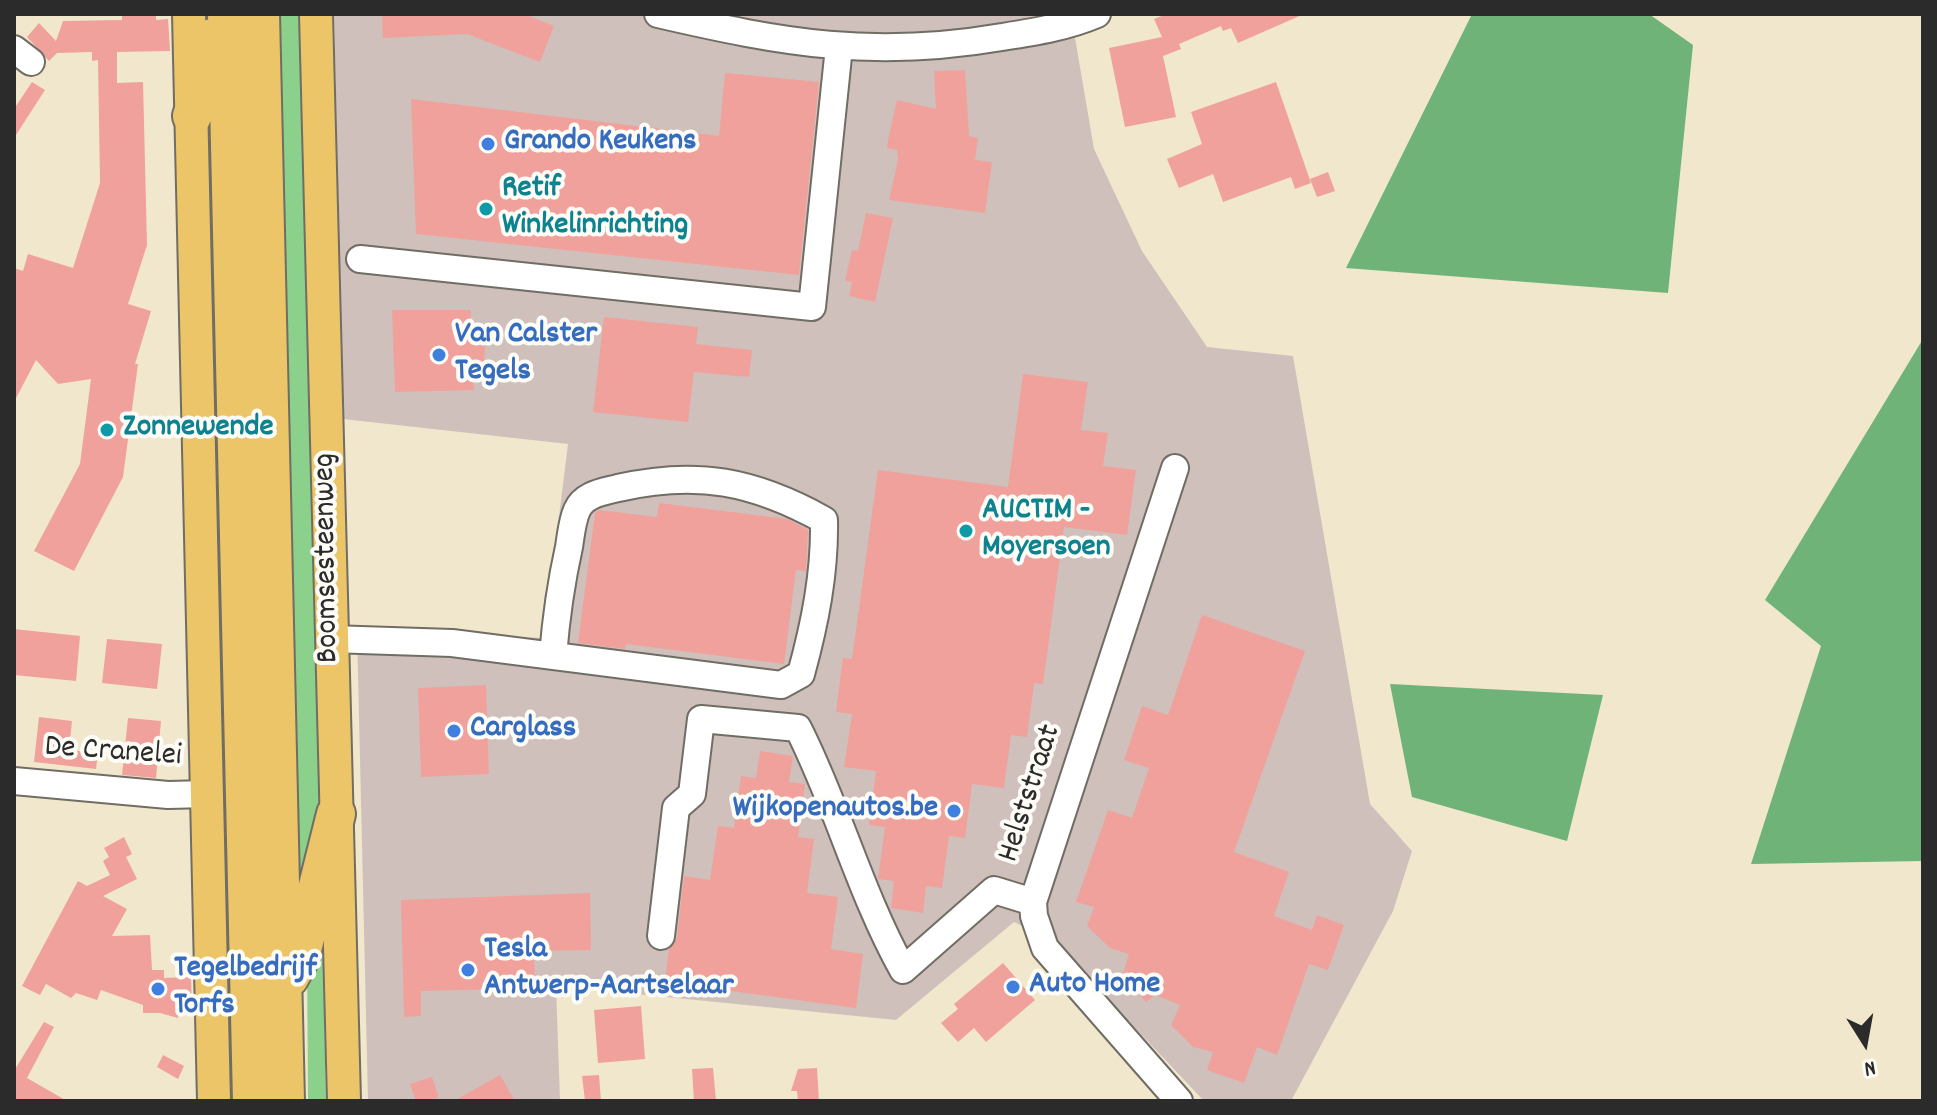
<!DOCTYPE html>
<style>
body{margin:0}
#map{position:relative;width:1937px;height:1115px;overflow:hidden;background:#f1e7cd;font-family:Dekko,sans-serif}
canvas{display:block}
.frame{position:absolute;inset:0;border:16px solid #2b2b2b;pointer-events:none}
.north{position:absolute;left:1825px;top:1003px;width:80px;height:80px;-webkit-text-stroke:6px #fdfcf7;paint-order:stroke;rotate:169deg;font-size:22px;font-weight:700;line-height:32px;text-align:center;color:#2b2b2b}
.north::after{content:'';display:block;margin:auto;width:28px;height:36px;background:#2b2b2b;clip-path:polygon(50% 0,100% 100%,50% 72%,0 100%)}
</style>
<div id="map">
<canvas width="1937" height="1115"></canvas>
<div class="frame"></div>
<div class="north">N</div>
</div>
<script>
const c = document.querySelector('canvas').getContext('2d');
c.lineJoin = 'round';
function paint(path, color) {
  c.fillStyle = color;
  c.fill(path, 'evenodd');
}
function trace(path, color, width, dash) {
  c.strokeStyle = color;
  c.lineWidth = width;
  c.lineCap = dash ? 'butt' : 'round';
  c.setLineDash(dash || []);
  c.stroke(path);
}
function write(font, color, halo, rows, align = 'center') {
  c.font = font + ' Dekko,sans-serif';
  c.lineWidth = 8;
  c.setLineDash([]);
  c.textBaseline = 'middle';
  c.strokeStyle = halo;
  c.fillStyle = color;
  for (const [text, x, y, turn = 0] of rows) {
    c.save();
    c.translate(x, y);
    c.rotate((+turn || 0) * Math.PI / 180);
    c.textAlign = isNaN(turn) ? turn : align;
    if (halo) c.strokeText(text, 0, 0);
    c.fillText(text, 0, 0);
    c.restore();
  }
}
paint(new Path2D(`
 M334,14H1116L1074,32L1094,149L1142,251L1207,347L1293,356L1370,804L1412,851L1393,911L1291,1101H1204L1053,941L1014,922L896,1020L556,986L560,1101H368L357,630L544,638L568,444L343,419Z`), '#cfc0bb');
paint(new Path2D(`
 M275,14H302L321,803L296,918Z
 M215,87L239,1101H230L207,100Z
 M322,910L326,1101H308L307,956Z`), '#8bd18c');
paint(new Path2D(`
 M1472,14H1649L1693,45L1668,293L1346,268Z
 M1923,339V861L1751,864L1821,646L1765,600Z
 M1390,684L1603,695L1567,841L1412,797Z`), '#70b378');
paint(new Path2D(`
 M122,14H156V20L168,19L170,51L117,52V83L143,82L147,245L128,304L151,311L135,364H138L123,477L74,571L34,551L80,464L91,379L58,384L36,360L14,402V268L23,271L28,254L73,268L100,183L98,60L92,61V52L57,53L49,61L27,37L39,23L56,41L63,21L122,20Z
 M382,14H524L554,26L540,62L467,34L383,38Z
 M1167,14H1304L1238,43L1231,28L1223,31L1221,26L1179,44L1181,49L1163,56L1176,117L1125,127L1109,48L1162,37L1154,19Z
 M965,70L969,136L978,138L975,160L992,162L985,213L889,200L898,160L897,150L887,148L888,140L897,100L936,109L934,71Z
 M725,73L819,82L799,275L416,234L411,99L719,136Z
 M32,82L45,90L14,138V109Z
 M1276,82L1311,183L1295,189L1291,177L1223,202L1213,174L1179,188L1167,159L1202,144L1191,112Z
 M1328,172L1335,191L1317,197L1310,179Z
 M866,213L893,218L875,302L849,296L852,282L845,281L852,250L858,251Z
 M392,310H471L470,334L486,333L483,375L473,376L474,390L395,392Z
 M604,317L698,327L696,344L752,350L749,377L694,372L688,422L593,412Z
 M1023,374L1088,382L1081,430L1108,433L1103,466L1136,470L1127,535L1064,527L1043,684L1034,683L1027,737L1011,735L1004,788L972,784L965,838L949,836L942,888L926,886L923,913L891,908L894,881L878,879L885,827L869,825L876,771L844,767L852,714L836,712L843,658L852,659L878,470L1008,487Z
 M659,503L788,519L808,530L806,571L796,570L784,664L626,644L625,649L578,643L595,513L599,510L657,517Z
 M1202,615L1305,651L1234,852L1289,872L1274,916L1312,930L1317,915L1344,925L1328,970L1309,964L1277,1055L1257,1047L1244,1083L1207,1070L1213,1052L1193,1047L1171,1025L1180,1005L1155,995L1146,1002L1123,974L1129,954L1110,948L1087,926L1094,907L1076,902L1108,810L1132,818L1149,768L1124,760L1142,706L1168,715Z
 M14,629L80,636L76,681L14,675Z
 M107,639L162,644L157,689L102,683Z
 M486,685L489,774L421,777L418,688Z
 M39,717L72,721L69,750L98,753L96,769L34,762Z
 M128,718L161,721L156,778L122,775Z
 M760,751L793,756L789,782L805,784L798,837L814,839L807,893L838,897L831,949L863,954L856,1008L665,982L669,949L677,938L684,876L710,880L718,826L734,828L741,776L756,778Z
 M124,837L132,854L126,857L137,879L103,896L127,909L112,936L150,935L152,970H164V978L191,977L192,1012L178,1013V1018L160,1013H143V1005L101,990L97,1000L76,993L71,998L46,984L40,995L22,986L78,881L87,886L110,875L103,861L109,857L104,848Z
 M590,893L591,950L534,951L535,988L421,991V1016L404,1017L401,900Z
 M1003,963L1035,1000L986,1042L974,1028L958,1042L941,1023L958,1009L954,1004Z
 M641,1006L645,1059L598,1063L594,1010Z
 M44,1022L54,1027L27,1078L67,1101H14V1071Z
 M163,1055L184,1066L178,1079L157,1067Z
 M713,1068L716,1101H694L692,1069Z
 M817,1068L819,1101H798L797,1091H791L798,1069Z
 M500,1075L515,1101H454Z
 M599,1075L601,1101H585L582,1076Z
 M432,1077L439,1098L416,1101L410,1084Z`), '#f0a19c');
const minor = new Path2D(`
 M658,14C783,43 874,59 1002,37C1034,32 1067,27 1097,14
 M14,49L31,62
 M360,259L812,307L839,47
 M1175,468L1033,902L1034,916L1045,948L1179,1101
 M330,639L452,643L781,685L801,674C815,623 825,573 824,520C754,481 697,470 618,488C603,492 584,494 577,510C572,521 571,535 569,547C561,583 556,618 553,656
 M14,781L168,795L208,794
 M661,936L676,808L692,794L701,719L798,728C838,807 860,893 903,970L994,890L1033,902`);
const major = new Path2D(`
 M189,14L214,1101
 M316,14L344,1101`);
const highway = new Path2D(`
 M227,14L252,1101
 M260,14L285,1101
 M192,116L203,84L212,38
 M289,978L300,958L336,814`);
trace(minor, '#706d64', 30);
trace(major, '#706d64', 36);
trace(highway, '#706d64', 42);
trace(minor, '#fff', 26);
trace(major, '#ecc569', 32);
trace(highway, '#ecc569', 38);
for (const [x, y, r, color] of [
 [488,144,8,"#3f7fe0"],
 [486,209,8,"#0f9aa8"],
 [439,355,8,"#3f7fe0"],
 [107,430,8,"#0f9aa8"],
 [966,531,8,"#0f9aa8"],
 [454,731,8,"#3f7fe0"],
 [954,811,8,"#3f7fe0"],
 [468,970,8,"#3f7fe0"],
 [1013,987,8,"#3f7fe0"],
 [158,989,8,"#3f7fe0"]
]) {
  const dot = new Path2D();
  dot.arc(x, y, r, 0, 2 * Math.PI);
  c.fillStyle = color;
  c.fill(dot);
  trace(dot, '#fdfcf7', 3);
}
write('bold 32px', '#366cbe', '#fdfcf7', [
 ["Grando Keukens",504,144],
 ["Van Calster",455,337],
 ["Tegels",455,374],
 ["Carglass",470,731],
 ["Wijkopenautos.be",938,811,"right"],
 ["Tesla",484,952],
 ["Antwerp-Aartselaar",484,989],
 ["Tegelbedrijf",174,971],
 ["Torfs",174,1008],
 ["Auto Home",1029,987]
], 'left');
write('bold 32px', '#0d838f', '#fdfcf7', [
 ["Retif",502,191],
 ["Winkelinrichting",502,228],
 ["Zonnewende",123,430],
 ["AUCTIM -",982,513],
 ["Moyersoen",982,550]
], 'left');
write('32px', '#2b2b2b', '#fdfcf7', [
 ["Boomsesteenweg",329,558,-91],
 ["De Cranelei",113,754,4],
 ["Helststraat",1032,794,-72]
]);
</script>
